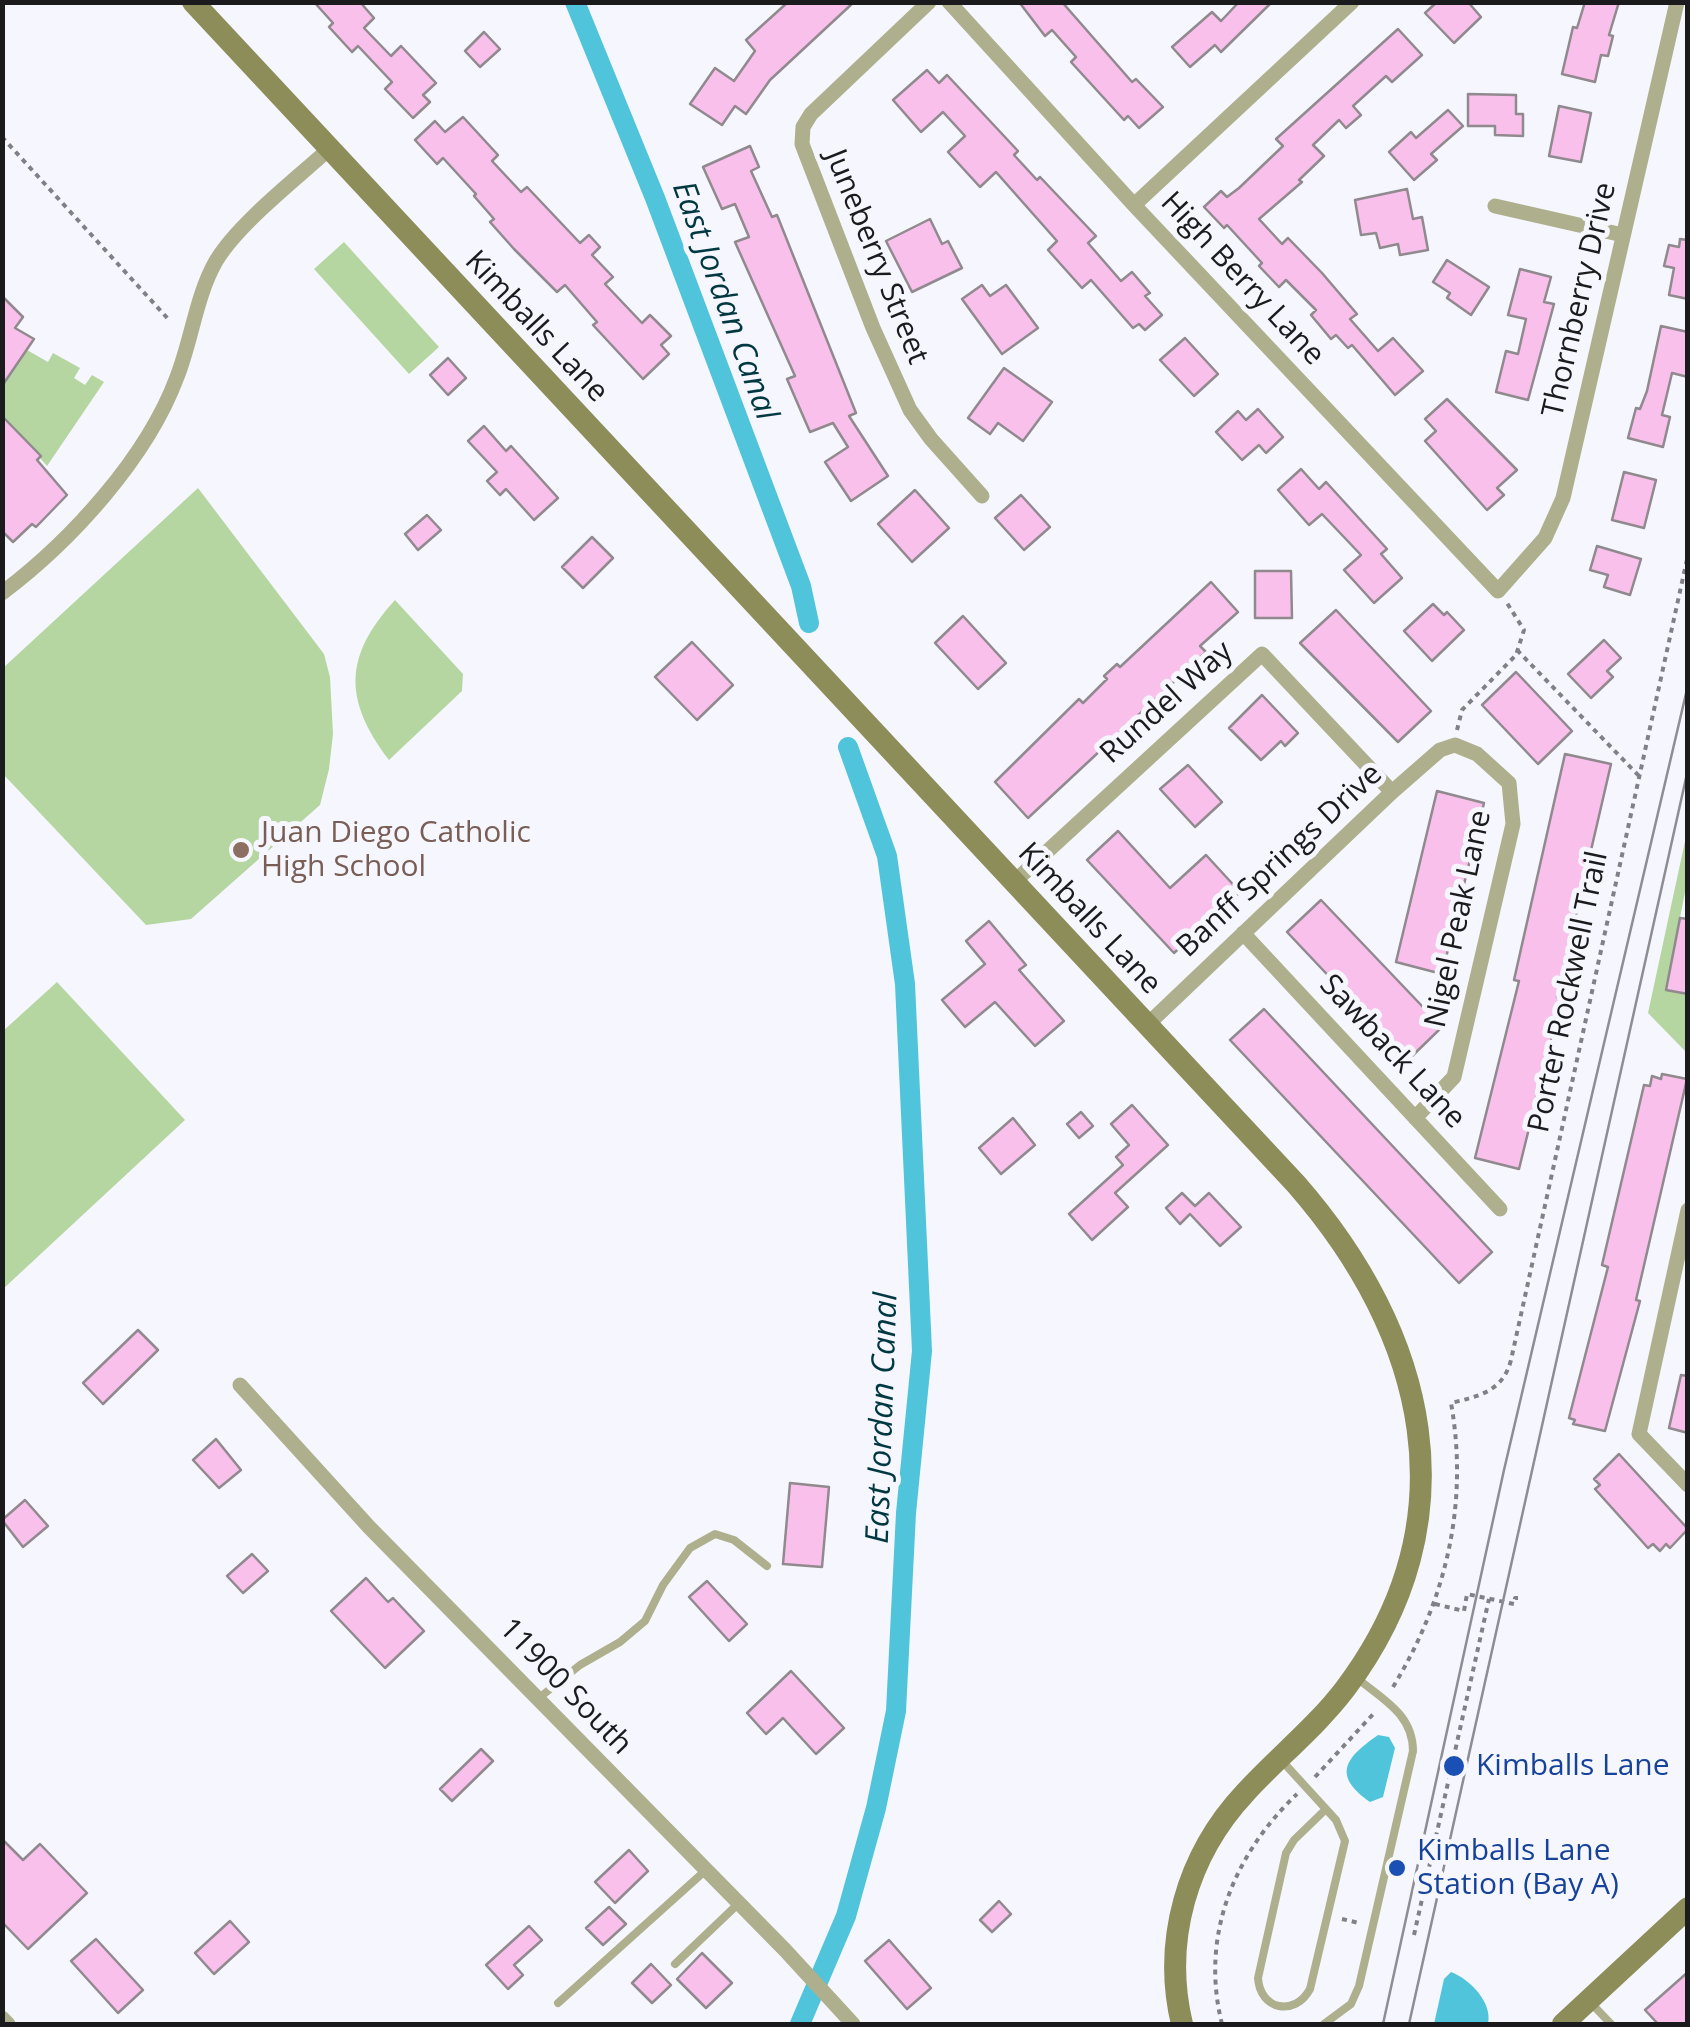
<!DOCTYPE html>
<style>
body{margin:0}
#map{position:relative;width:1690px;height:2027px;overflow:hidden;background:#f6f6ff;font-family:"Open Sans",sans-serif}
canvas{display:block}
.frame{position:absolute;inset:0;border:5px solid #1b1b1e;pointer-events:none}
</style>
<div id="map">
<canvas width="1690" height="2027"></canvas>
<div class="frame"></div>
</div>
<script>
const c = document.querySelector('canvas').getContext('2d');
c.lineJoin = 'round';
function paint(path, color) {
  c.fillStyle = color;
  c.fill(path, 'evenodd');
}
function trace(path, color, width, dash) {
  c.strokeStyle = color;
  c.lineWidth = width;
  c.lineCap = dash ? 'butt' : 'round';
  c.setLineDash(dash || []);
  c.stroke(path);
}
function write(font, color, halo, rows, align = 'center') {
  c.font = font + ' "Open Sans",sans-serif';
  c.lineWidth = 10;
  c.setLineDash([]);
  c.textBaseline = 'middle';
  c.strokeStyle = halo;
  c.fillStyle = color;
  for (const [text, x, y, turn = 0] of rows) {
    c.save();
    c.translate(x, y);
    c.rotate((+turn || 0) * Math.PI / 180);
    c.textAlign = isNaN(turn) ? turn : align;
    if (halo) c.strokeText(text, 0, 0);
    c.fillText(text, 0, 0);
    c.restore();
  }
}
paint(new Path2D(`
 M344,242L439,347L409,374L314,269Z
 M27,350L48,362L53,353L80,368L74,378L85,385L92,375L104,382L47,466L3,416V386Z
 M198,488L324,654L330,677L333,734L329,769L320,805L191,919L146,925L3,774V668Z
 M395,600L463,674L462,691L389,760C343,699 344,656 395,600Z
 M1687,832V882L1666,989L1687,994V1053L1648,1013Z
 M57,982L185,1120L3,1289V1031Z`), '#b5d6a1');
paint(new Path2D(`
 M1378,1735L1389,1737L1395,1748L1383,1797L1370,1802C1332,1775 1345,1758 1378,1735Z
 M1451,1972C1470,1979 1493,2003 1488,2024H1434L1444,1979Z`), '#50c4db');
trace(new Path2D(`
 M575,2L655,198L801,586L809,623
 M800,2024L846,1916L876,1808L896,1711L906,1513L922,1351L905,984L887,856L848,747`), '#50c4db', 20);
const building = new Path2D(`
 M314,2H360L374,18L364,28L391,56L401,46L436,83L423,95L430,102L413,118L385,89L392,82L358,46L352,52L329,27L333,23Z
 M788,2H854L770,80L746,114L735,106L722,125L690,104L715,68L734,81L755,51L746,40Z
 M1019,2H1062L1132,82L1136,79L1163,107L1139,128L1128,116L1124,120L1071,62L1076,57L1052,30L1045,36Z
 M1239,2H1272L1221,52L1215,45L1190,67L1172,47L1212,12L1221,21Z
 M1437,2H1468L1481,17L1454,43L1425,13Z
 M1585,2H1619L1609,35L1613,36L1608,56L1601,55L1595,82L1562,74L1573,27L1577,28Z
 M1398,29L1422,55L1392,82L1386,76L1353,106L1361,115L1346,128L1339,120L1313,145L1324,156L1299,180L1302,182L1259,219L1282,244L1288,238L1322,273L1357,314L1350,319L1378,351L1393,338L1423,371L1395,395L1352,345L1348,348L1336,335L1331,339L1311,315L1316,310L1286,280L1279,287L1259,266L1262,263L1227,225L1224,228L1204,207L1221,191L1227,197L1239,188L1283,146L1276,139Z
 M484,32L500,49L480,67L465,51Z
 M927,70L939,83L947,75L1018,151L1014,155L1037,180L1040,177L1096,236L1088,243L1121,281L1132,272L1150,293L1145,296L1162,315L1145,330L1139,324L1133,328L1091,280L1082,288L1048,250L1057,241L996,172L980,187L948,152L965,136L943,112L921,132L893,100Z
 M1468,94L1516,95V114H1523V136L1495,135V126H1468Z
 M1559,106L1591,113L1581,162L1549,156Z
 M1448,110L1463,126L1431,154L1437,160L1414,180L1389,152L1411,132L1416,138Z
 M463,117L498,155L492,161L521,192L527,187L580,243L589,235L600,247L592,255L613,277L605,284L642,323L650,315L671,336L661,345L669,354L643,379L593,325L597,322L565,285L557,292L514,249L490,222L494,219L474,196L476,194L443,158L437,164L415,140L435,121L445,132Z
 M750,146L759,167L751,171L772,217L777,215L856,413L849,416L888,476L851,501L825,462L848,447L833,423L810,432L787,379L795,376L735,242L749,237L735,204L722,209L703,167Z
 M1407,189L1413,219L1422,217L1428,250L1400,255L1398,244L1380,248L1376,233L1361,235L1355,200Z
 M930,219L942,244L948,241L962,268L912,292L886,241Z
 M1680,239L1688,240V299L1669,295L1674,268L1664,266L1669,245L1679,247Z
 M1447,260L1489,287L1471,315L1447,298L1450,293L1433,282Z
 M1520,269L1551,277L1544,302L1554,304L1528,400L1496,392L1506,351L1518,354L1526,319L1508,315Z
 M982,285L990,296L1006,285L1038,328L1002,354L962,299Z
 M2,296L23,317L15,328L34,339L2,386Z
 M1661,326L1688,332V377L1672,373L1662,415L1670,417L1663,447L1628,438L1636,408L1640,409L1647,391Z
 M1185,338L1218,374L1194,396L1160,360Z
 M448,358L466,378L448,395L430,375Z
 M1004,368L1052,402L1023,441L998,423L990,434L968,418Z
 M1447,399L1517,470L1497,488L1504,495L1487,510L1425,441L1436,431L1425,419Z
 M1258,409L1283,437L1266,453L1259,445L1242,460L1216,432L1238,411L1246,420Z
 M2,416L41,456L37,460L67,495L36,527L32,524L13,542L2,531Z
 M484,426L506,451L511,446L558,498L534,520L506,489L500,495L487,481L497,472L468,441Z
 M1301,469L1319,489L1326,482L1387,549L1381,554L1402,578L1374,603L1344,570L1361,555L1322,514L1309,525L1278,490Z
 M1624,472L1656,480L1644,528L1612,520Z
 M915,490L949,528L912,562L878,524Z
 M1021,495L1050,527L1024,550L995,518Z
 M427,515L441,530L418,550L405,534Z
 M592,537L613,558L583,588L562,567Z
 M1597,546L1641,559L1630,595L1604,587L1608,575L1590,570Z
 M1255,571H1291L1292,618H1255Z
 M1211,582L1238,612L1200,646L1206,652L1028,818L995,782L1079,699L1083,703L1107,679L1104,676L1117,664L1120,667Z
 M1433,604L1444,615L1447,612L1464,630L1432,661L1404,631Z
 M1336,610L1431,711L1398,742L1300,643Z
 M963,616L1006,663L978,689L935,643Z
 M1604,640L1621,658L1607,671L1613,677L1591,698L1568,674Z
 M692,642L733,685L697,720L655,677Z
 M1516,672L1572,731L1538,764L1482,705Z
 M1262,695L1298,733L1285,746L1281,741L1261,760L1229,728Z
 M1565,754L1611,764L1557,997L1561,998L1519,1169L1475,1158L1519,981L1514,980Z
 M1188,765L1222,802L1195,827L1160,789Z
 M1437,791L1484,803L1442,974L1396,962Z
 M1118,831L1170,888L1206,855L1240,892L1174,953L1087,860Z
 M1321,900L1442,1027L1408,1060L1287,932Z
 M1680,918L1688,919V994L1666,990Z
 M989,921L1026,965L1019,970L1064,1021L1035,1046L995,1002L965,1027L942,1000L985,964L966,941Z
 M1264,1009L1492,1252L1459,1283L1230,1040Z
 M1662,1074L1687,1079L1636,1300L1640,1301L1605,1431L1573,1424L1575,1420L1569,1418L1608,1267L1602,1265L1644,1085L1650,1086L1652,1076L1661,1079Z
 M1132,1105L1168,1145L1115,1193L1128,1207L1092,1240L1069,1214L1123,1165L1116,1157L1129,1145L1111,1124Z
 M1081,1112L1093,1126L1079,1138L1067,1124Z
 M1013,1118L1035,1145L1001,1174L979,1148Z
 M1182,1193L1195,1206L1209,1193L1241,1227L1220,1246L1190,1214L1180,1224L1166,1208Z
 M138,1330L158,1350L103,1404L83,1383Z
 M1681,1375L1688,1376V1433L1669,1428Z
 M216,1439L241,1470L219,1488L193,1460Z
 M1619,1454L1688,1529L1670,1548L1666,1544L1660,1551L1653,1544L1648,1548L1595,1489L1600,1485L1594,1479Z
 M790,1483L829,1487L822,1567L783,1564Z
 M25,1500L48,1526L23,1547L2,1520Z
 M252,1554L268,1571L243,1593L227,1576Z
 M366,1578L388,1602L393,1598L424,1631L385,1668L331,1611Z
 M707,1581L747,1624L729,1641L689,1597Z
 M791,1671L844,1728L816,1754L783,1718L766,1734L747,1713Z
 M481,1749L493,1761L452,1801L440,1789Z
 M2,1839L23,1860L40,1844L87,1893L28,1949L2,1922Z
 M629,1850L648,1871L615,1903L595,1882Z
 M999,1901L1011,1914L992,1932L980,1920Z
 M609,1907L626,1924L603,1945L586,1928Z
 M230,1921L249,1942L214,1974L195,1953Z
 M529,1926L542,1940L514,1965L523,1975L508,1989L486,1965Z
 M96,1939L143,1990L118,2013L71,1961Z
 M889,1940L931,1988L907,2009L865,1961Z
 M702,1953L732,1983L706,2008L677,1979Z
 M651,1964L671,1985L652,2003L632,1983Z
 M1688,1972V2024H1658L1645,2010Z`);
paint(building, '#f9c0ec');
trace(building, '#90898e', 2.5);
trace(new Path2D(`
 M2,137L170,321
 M1517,650L1639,776
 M1457,730L1462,710L1516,655L1524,630L1507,603
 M1435,1604L1464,1611L1467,1594L1514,1604L1515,1598H1518
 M1393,1687C1446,1600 1469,1504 1451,1403C1480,1396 1503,1391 1511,1360L1688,555
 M1315,1777L1376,1711
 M1342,1919L1359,1923
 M1414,1935L1489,1599
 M1222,2024C1200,1937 1233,1855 1297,1794`), '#808086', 4, [5, 5]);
trace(new Path2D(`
 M539,1698L580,1665L620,1642L645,1621L663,1585L690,1548L715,1534L734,1540L767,1566
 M1283,1762L1336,1820L1345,1841L1310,1989C1295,2017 1260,2010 1258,1978L1286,1853L1294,1840L1326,1809
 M675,1964L739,1903
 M1590,2002L1611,2024
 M558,2003L706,1870
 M1324,2024L1351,2004L1359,1986L1413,1751C1413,1715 1384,1700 1358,1679`), '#aeb08d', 8);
trace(new Path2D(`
 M929,2L811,114L803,127L802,144L873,328L910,410L931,439L982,496
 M949,2L1134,205L1498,591L1545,538L1563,498L1677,2
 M1134,205L1352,2
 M1495,206L1623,235
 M2,593C71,541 147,458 177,377C192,339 196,296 216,261C238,224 296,179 329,149
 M1014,882L1262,654L1392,792
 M1243,933L1500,1209
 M1147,1025L1392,792L1440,750L1455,745L1477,754L1509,783L1513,824L1454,1077L1415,1118
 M1688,1210L1639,1434L1688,1485
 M240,1385L369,1527L785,1950L853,2024
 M2,2018L8,2024`), '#aeb08d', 15);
trace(new Path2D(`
 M193,2L1296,1184C1427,1334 1473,1519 1345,1689C1316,1727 1278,1757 1245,1793C1187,1855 1162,1941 1182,2024
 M1563,2024L1688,1908`), '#8c8d58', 22);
trace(new Path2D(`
 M1383,2024L1504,1470L1688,685
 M1409,2024L1688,769`), '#8d8d93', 2.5);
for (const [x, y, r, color] of [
 [241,850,10,"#8d6e63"],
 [1454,1766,12,"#1a4fb4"],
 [1397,1868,10,"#1a4fb4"]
]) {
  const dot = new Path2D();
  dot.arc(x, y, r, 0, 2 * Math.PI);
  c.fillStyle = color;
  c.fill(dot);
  trace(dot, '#f6f6ff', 4);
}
write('30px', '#1b1b1e', '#f6f6ff', [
 ["Juneberry Street",876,257,68],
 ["High Berry Lane",1242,279,47],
 ["Thornberry Drive",1580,300,-77],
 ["Kimballs Lane",536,327,47],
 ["Rundel Way",1167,703,-42],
 ["Banff Springs Drive",1280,861,-43],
 ["Kimballs Lane",1089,919,47],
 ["Nigel Peak Lane",1459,919,-78],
 ["Porter Rockwell Trail",1569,992,-78],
 ["Sawback Lane",1392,1052,47],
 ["11900 South",565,1687,46]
]);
write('30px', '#785e54', '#f6f6ff', [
 ["Juan Diego Catholic",261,833],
 ["High School",261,867]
], 'left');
write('30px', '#164399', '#f6f6ff', [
 ["Kimballs Lane",1476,1766],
 ["Kimballs Lane",1417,1851],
 ["Station (Bay A)",1417,1885]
], 'left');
write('italic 32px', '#003842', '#f6f6ff', [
 ["East Jordan Canal",724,301,70],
 ["East Jordan Canal",883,1418,-88]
]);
</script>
